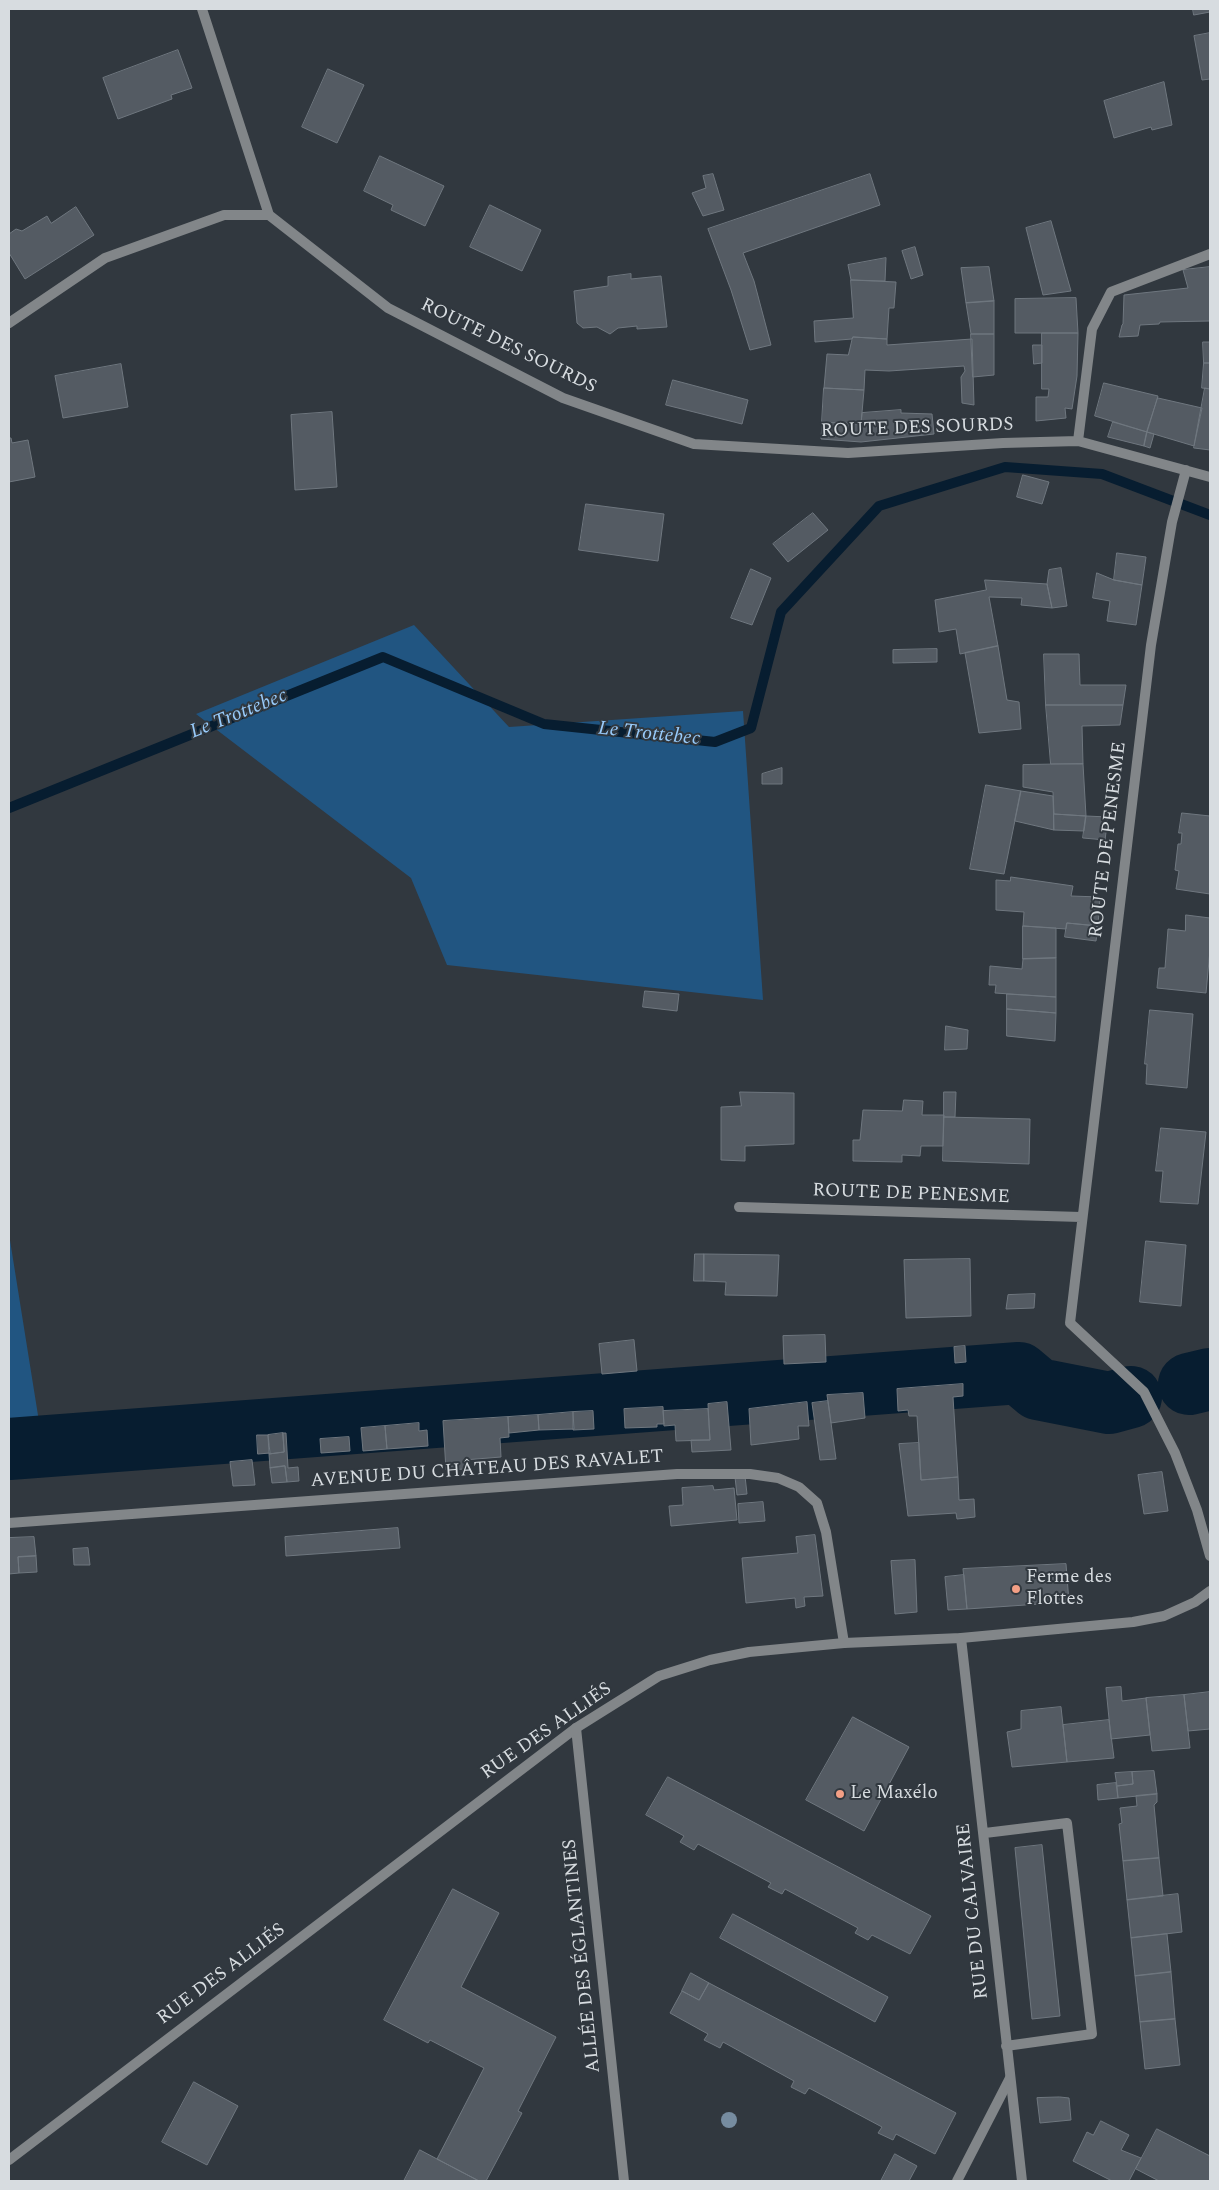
<!DOCTYPE html>
<meta charset="utf-8">
<style>
body{margin:0}
#map{position:relative;width:1219px;height:2190px;overflow:hidden;background:#31383f;font-family:Spectral,serif}
canvas{display:block}
.frame{position:absolute;inset:0;border:10px solid #d7dce0;pointer-events:none}
</style>
<div id="map">
<canvas width="1219" height="2190"></canvas>
<div class="frame"></div>
</div>
<script>
const c = document.querySelector('canvas').getContext('2d');
c.lineJoin = 'round';
function paint(path, color) {
  c.fillStyle = color;
  c.fill(path, 'evenodd');
}
function trace(path, color, width, dash) {
  c.strokeStyle = color;
  c.lineWidth = width;
  c.lineCap = dash ? 'butt' : 'round';
  c.setLineDash(dash || []);
  c.stroke(path);
}
function write(font, color, halo, rows, align = 'center') {
  c.font = font + ' Spectral,serif';
  c.lineWidth = 4;
  c.setLineDash([]);
  c.textBaseline = 'middle';
  c.strokeStyle = halo;
  c.fillStyle = color;
  for (const [text, x, y, turn = 0] of rows) {
    c.save();
    c.translate(x, y);
    c.rotate((+turn || 0) * Math.PI / 180);
    c.textAlign = isNaN(turn) ? turn : align;
    if (halo) c.strokeText(text, 0, 0);
    c.fillText(text, 0, 0);
    c.restore();
  }
}
paint(new Path2D(`
 M414,625L509,727L743,711L763,1000L447,965L411,878L196,714Z
 M9,1234L41,1434L9,1441Z`), '#215581');
trace(new Path2D(`
 M9,808L383,657L544,724L715,742L751,728L781,612L879,506L1005,467L1102,474L1210,515`), '#071d30', 10);
trace(new Path2D(`
 M1189,1384L1210,1379
 M9,1449L1019,1373L1038,1389L1109,1403L1131,1397`), '#071d30', 62);
const building = new Path2D(`
 M1193,9H1210V12L1194,15Z
 M1210,33V79L1202,80L1194,36Z
 M178,50L192,88L171,95L172,99L118,119L103,78Z
 M328,69L364,85L337,143L302,127Z
 M1164,82L1172,125L1152,130L1151,127L1114,138L1104,101Z
 M380,156L444,186L425,226L391,210L393,205L364,191Z
 M713,174L724,210L703,216L692,193L706,188L703,176Z
 M870,174L880,205L743,253L754,281L771,345L750,350L731,290L708,229Z
 M490,205L541,230L522,271L470,247Z
 M76,207L94,235L25,279L9,253V234L16,229L22,231L47,216L51,223Z
 M1051,221L1071,291L1043,295L1026,228Z
 M915,247L923,275L911,279L902,251Z
 M886,258L885,281L851,280L848,265Z
 M989,267L994,301L966,303L961,268Z
 M1210,267V321L1160,322L1159,324L1140,325L1138,336L1119,337L1122,325L1123,324L1124,295L1188,288L1183,270Z
 M631,274V279L661,276L667,327L637,329V326L618,328L610,334L597,327L583,328L577,323L574,291L608,286V277Z
 M851,280L896,282L894,308H889L887,339L853,337L852,339L815,342L814,321L853,318Z
 M1076,298L1078,333H1015V299Z
 M994,301V334H971L966,303Z
 M1042,333H1078L1077,376L1072,409L1065,408L1066,418L1036,421V397H1048L1049,389H1042Z
 M971,334H994V375L973,377Z
 M853,337L887,339V345L972,339L974,405L962,403L961,377L965,371L964,366L889,371L865,370L864,390L824,388L827,354L848,355Z
 M1203,342H1210V363H1204Z
 M1033,345H1042V363L1034,364Z
 M1204,363H1210V389L1202,388Z
 M121,364L128,407L63,418L55,376Z
 M673,380L748,400L742,424L666,405Z
 M1104,383L1158,396L1147,432L1095,416Z
 M824,388L864,390L861,424L822,422Z
 M1205,388L1210,389V450L1194,448Z
 M1158,398L1202,408L1194,446L1147,432Z
 M901,410V413L932,414L934,434L861,442L821,439L822,422L861,424L862,413Z
 M332,412L337,487L295,490L291,415Z
 M1113,422L1147,432L1144,446L1108,437Z
 M1147,432L1154,434L1150,448L1144,446Z
 M9,438H11L12,443L28,440L35,477L9,482Z
 M1023,475L1049,482L1042,504L1017,497Z
 M586,504L664,514L658,561L579,550Z
 M813,513L828,530L788,562L773,544Z
 M1117,553L1146,557L1142,585L1114,580Z
 M1061,568L1067,606L1052,608L1047,584L1049,570Z
 M751,569L771,578L752,625L731,618Z
 M1097,573L1114,580L1142,585L1136,625L1107,621L1110,601L1093,598Z
 M985,580L1047,584L1052,608L1021,605L1022,598L989,597L998,646L960,654L956,629L939,632L935,600L986,590Z
 M998,646L1007,700L1019,702L1021,729L979,733L965,653Z
 M937,649V662L893,663V650Z
 M1044,654H1079L1080,685H1126L1123,705H1046Z
 M1046,705H1123L1120,725L1082,726L1083,764H1051Z
 M1083,764L1086,816L1054,814L1053,792L1023,787V765Z
 M782,768V784H762V774Z
 M986,785L1021,791L1004,874L970,869Z
 M1021,791L1053,796L1054,830L1015,821Z
 M1182,813L1210,816V894L1176,889L1179,871L1175,870L1178,844H1181L1182,833H1179Z
 M1054,814L1086,816L1084,831L1054,830Z
 M1086,816L1108,817L1105,840L1083,838Z
 M1011,877L1073,886L1071,896L1100,897L1098,926L1067,923L1066,929L1023,926L1024,912L996,910V880L1010,881Z
 M1186,915L1210,918V950L1206,993L1157,988L1159,968H1165L1168,929L1185,931Z
 M1067,923L1098,926L1096,941L1065,937Z
 M1023,926L1056,928V958L1023,959Z
 M1056,958V997L995,993L996,985H989L990,966L1022,969L1023,959Z
 M645,991L679,994L677,1011L643,1007Z
 M1007,994L1056,997V1013L1007,1009Z
 M1007,1009L1056,1013L1055,1041L1007,1036Z
 M1150,1010L1193,1014L1187,1088L1146,1084L1147,1064H1145Z
 M946,1026L968,1030L967,1049L945,1050Z
 M740,1092L794,1093V1144L745,1146V1161L721,1160V1107L741,1106Z
 M944,1092H956L955,1117H944Z
 M904,1100L923,1101L922,1115H944L943,1146H921L920,1156L902,1155V1162L853,1161V1140H860L863,1110L902,1111Z
 M944,1117L1030,1119L1029,1164L943,1161Z
 M1161,1128L1206,1132L1198,1204L1160,1202L1163,1171H1156Z
 M1146,1241L1186,1245L1181,1306L1140,1302Z
 M695,1254H704V1281H694Z
 M704,1254L779,1255L777,1296L725,1295L726,1282L704,1281Z
 M970,1259L971,1316L906,1318L904,1260Z
 M1035,1294L1034,1308L1006,1309L1008,1295Z
 M825,1335L826,1362L784,1364L783,1336Z
 M634,1340L637,1371L602,1374L599,1344Z
 M965,1346L966,1362L955,1363L954,1347Z
 M963,1384V1396L953,1397L958,1477L921,1480L917,1416H909L908,1410L898,1411L897,1389Z
 M863,1393L865,1418L831,1423L827,1395Z
 M828,1401L836,1459L820,1460L812,1403Z
 M727,1402L731,1450L692,1452L691,1440H710L708,1404Z
 M807,1402L809,1426H798L799,1439L751,1445L749,1409Z
 M663,1407L664,1424H657V1427L625,1428L624,1409Z
 M708,1409L710,1440L676,1441L675,1425L664,1426L663,1411Z
 M593,1411L594,1429L573,1430V1412Z
 M573,1412L574,1429L539,1430L538,1415Z
 M538,1415L539,1430L509,1433L508,1417Z
 M508,1417L509,1437L500,1438L501,1457L464,1460L465,1469L446,1470L443,1421Z
 M419,1423V1431L427,1430L428,1446L387,1449L385,1426Z
 M385,1426L387,1449L363,1451L361,1428Z
 M283,1433L284,1452L269,1454L268,1435Z
 M283,1433H286L288,1468L298,1467L299,1481L287,1482L285,1466L270,1468L269,1454L284,1452Z
 M257,1435H268L270,1453L258,1454Z
 M349,1437L350,1451L321,1453L320,1439Z
 M919,1443L921,1480L958,1477L959,1500L974,1499L975,1517L957,1519L956,1513L908,1516L899,1444Z
 M252,1460L255,1485L233,1486L230,1462Z
 M285,1466L287,1482L272,1483L270,1468Z
 M1162,1472L1168,1511L1144,1514L1138,1475Z
 M745,1476L747,1494L737,1495L735,1477Z
 M713,1486L714,1490L734,1488L737,1520L671,1526L669,1506L683,1505L682,1488Z
 M763,1502L765,1521L739,1523L738,1504Z
 M398,1528L400,1548L286,1556L285,1537Z
 M815,1535L823,1596L804,1597L805,1606L796,1608L795,1598L746,1603L742,1558L798,1553L796,1537Z
 M34,1537L36,1556L18,1557L19,1573L9,1574V1538Z
 M88,1548L90,1565H74L73,1549Z
 M36,1556L37,1572L19,1573L18,1557Z
 M915,1560L917,1612L895,1614L891,1561Z
 M1066,1564L1069,1602L967,1609L963,1569Z
 M964,1575L967,1609L948,1610L945,1577Z
 M1121,1687L1122,1701L1146,1698L1150,1735L1111,1739L1106,1688Z
 M1210,1692V1729L1188,1731L1184,1695Z
 M1184,1695L1190,1748L1152,1751L1146,1698Z
 M1061,1707L1067,1762L1012,1767L1007,1732L1021,1729V1711Z
 M853,1717L909,1747L864,1831L806,1800Z
 M1109,1720L1114,1758L1067,1762L1063,1725Z
 M1154,1771L1157,1794L1118,1798L1117,1786L1133,1784L1132,1772Z
 M1132,1772L1133,1784L1117,1786L1115,1773Z
 M668,1777L931,1916L910,1954L872,1935L868,1940L855,1933L858,1928L785,1889L782,1894L768,1887L771,1883L698,1844L694,1850L680,1842L684,1836L646,1815Z
 M1116,1783L1118,1798L1098,1800L1097,1785Z
 M1157,1794V1802L1154,1805L1159,1858L1123,1861L1119,1824L1122,1823L1120,1808L1137,1806L1136,1796Z
 M1042,1845L1060,2016L1032,2019L1015,1848Z
 M1159,1858L1163,1896L1127,1900L1123,1861Z
 M453,1889L499,1913L461,1987L556,2037L518,2111L522,2113L486,2181H479L437,2159L484,2068L430,2040L428,2043L384,2020Z
 M1178,1894L1182,1932L1131,1938L1127,1900Z
 M733,1914L888,1997L875,2022L720,1938Z
 M1167,1934L1171,1972L1135,1976L1131,1938Z
 M1171,1972L1175,2019L1140,2022L1135,1976Z
 M691,1973L709,1983L699,2000L682,1991Z
 M709,1983L956,2113L935,2154L896,2134L893,2140L878,2133L882,2127L809,2088L805,2094L791,2087L794,2081L723,2042L720,2048L704,2040L708,2034L670,2013L682,1991L699,2000Z
 M1175,2019L1180,2065L1145,2069L1140,2022Z
 M194,2082L238,2106L207,2165L162,2142Z
 M1060,2097L1069,2098L1071,2120L1040,2123L1037,2098Z
 M1101,2121L1129,2135L1121,2150L1141,2158L1129,2181H1112L1073,2161L1087,2132L1093,2135Z
 M1157,2129L1210,2156V2181H1159L1136,2169Z
 M420,2150L437,2159L479,2181H404Z
 M895,2154L917,2166L909,2181H881Z`);
paint(building, '#545b63');
trace(building, '#6f777f', 1);
trace(new Path2D(`
 M576,1728L624,2181
 M957,2181L1010,2078`), '#828689', 10);
trace(new Path2D(`
 M202,9L269,215L388,308L563,398L694,444L848,453L1003,443L1078,441L1210,477
 M9,323L105,258L224,215H269
 M1078,441L1092,329L1111,292L1210,254
 M1186,470L1172,522L1151,645L1070,1323L1144,1392L1175,1453L1197,1510L1210,1556
 M739,1207L1081,1217
 M9,1523L677,1474H750L778,1478L799,1487L817,1503L826,1532L844,1643
 M961,1638C983,1819 1001,2000 1022,2181
 M985,1833L1067,1823L1092,2034L1006,2046`), '#828689', 10);
trace(new Path2D(`
 M9,2160L576,1728L659,1676L710,1660L749,1652L844,1643L961,1638L1133,1622L1164,1616L1195,1602L1210,1591`), '#828689', 10);
c.fillStyle = '#768ca0';
for (const [x, y] of [
 [729,2120]
]) {
  c.beginPath();
  c.arc(x, y, 8, 0, 2 * Math.PI);
  c.fill();
}
for (const [x, y, r, color] of [
 [1016,1589,5,"#f39f85"],
 [840,1794,5,"#f39f85"]
]) {
  const dot = new Path2D();
  dot.arc(x, y, r, 0, 2 * Math.PI);
  c.fillStyle = color;
  c.fill(dot);
  trace(dot, '#31383f', 2);
}
write('19px', '#d7dce0', '#31383f', [
 ["ROUTE DES SOURDS",508,347,26],
 ["ROUTE DES SOURDS",917,429,-2],
 ["ROUTE DE PENESME",1109,840,-83],
 ["ROUTE DE PENESME",911,1195,2],
 ["AVENUE DU CHÂTEAU DES RAVALET",487,1470,-4],
 ["RUE DES ALLIÉS",547,1732,-35],
 ["RUE DU CALVAIRE",974,1911,-96],
 ["ALLÉE DES ÉGLANTINES",583,1956,-96],
 ["RUE DES ALLIÉS",222,1975,-37]
]);
write('19px', '#d7dce0', '#31383f', [
 ["Ferme des",1026,1578],
 ["Flottes",1026,1600],
 ["Le Maxélo",850,1794]
], 'left');
write('italic 20px', '#98cbfb', '#31383f', [
 ["Le Trottebec",239,715,-22],
 ["Le Trottebec",649,735,6]
]);
</script>
